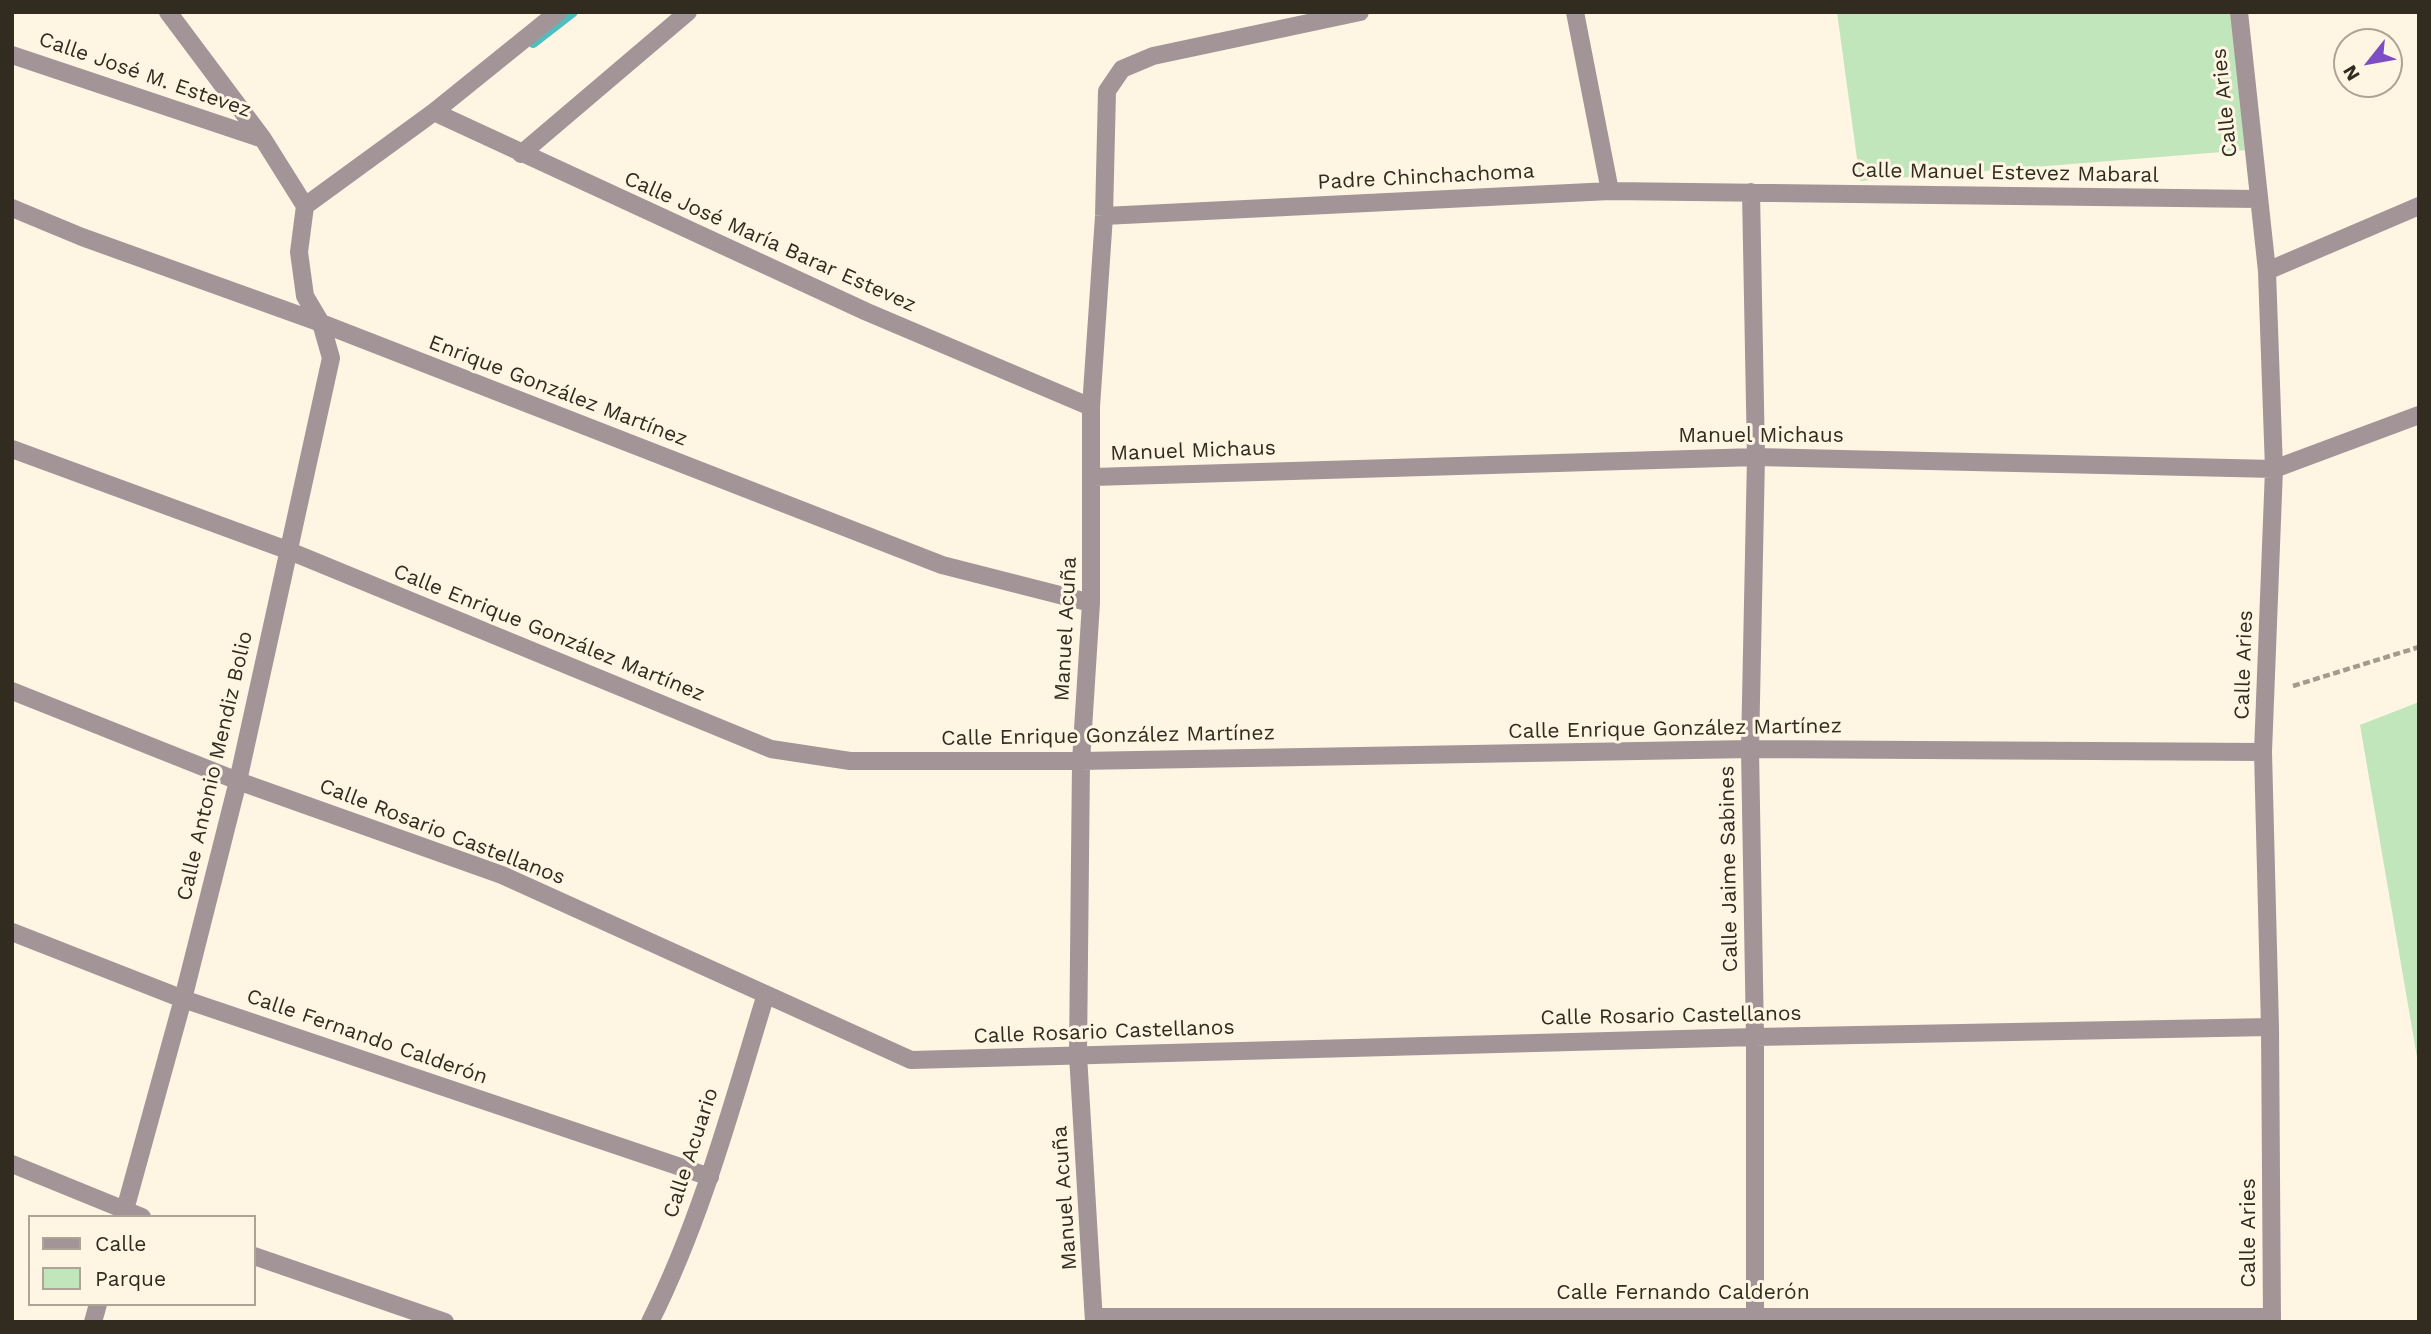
<!DOCTYPE html>
<meta charset="utf-8">
<style>
body{margin:0}
#map{position:relative;width:2431px;height:1334px;overflow:hidden;background:#fff5e3;font-family:"Work Sans",sans-serif}
canvas{display:block}
.frame{position:absolute;inset:0;border:14px solid #312b20;pointer-events:none}
.legend{position:absolute;left:28px;top:1215px;width:228px;height:91px;box-sizing:border-box;background:#fff5e3;border:2px solid #ada495;margin:0;padding:9px 12px;list-style:none;font-size:21px;color:#312b20}
.legend li{display:flex;align-items:center;gap:14px;height:35px}
.legend b{width:35px;border:2px solid #ada495}
.north{position:absolute;left:2333px;top:28px;width:70px;height:70px;box-sizing:border-box;background:#fff5e3;border:2px solid #ada495;border-radius:50%;rotate:239deg;font-size:19px;font-weight:700;line-height:28px;text-align:center;color:#312b20}
.north::after{content:'';display:block;margin:auto;width:24px;height:32px;background:#7c4dc5;clip-path:polygon(50% 0,100% 100%,50% 72%,0 100%)}
</style>
<div id="map">
<canvas width="2431" height="1334"></canvas>
<div class="frame"></div>
<ul class="legend">
<li><b style="height:9px;background:#a39498"></b>Calle</li>
<li><b style="height:19px;background:#c2e6bc"></b>Parque</li>
</ul>
<div class="north">N</div>
</div>
<script>
const c = document.querySelector('canvas').getContext('2d');
c.lineJoin = 'round';
function paint(path, color) {
  c.fillStyle = color;
  c.fill(path, 'evenodd');
}
function trace(path, color, width, dash) {
  c.strokeStyle = color;
  c.lineWidth = width;
  c.lineCap = dash ? 'butt' : 'round';
  c.setLineDash(dash || []);
  c.stroke(path);
}
function write(font, color, halo, rows, align = 'center') {
  c.font = font + ' "Work Sans",sans-serif';
  c.lineWidth = 6;
  c.setLineDash([]);
  c.textBaseline = 'middle';
  c.strokeStyle = halo;
  c.fillStyle = color;
  for (const [text, x, y, turn = 0] of rows) {
    c.save();
    c.translate(x, y);
    c.rotate((+turn || 0) * Math.PI / 180);
    c.textAlign = isNaN(turn) ? turn : align;
    if (halo) c.strokeText(text, 0, 0);
    c.fillText(text, 0, 0);
    c.restore();
  }
}
paint(new Path2D(`
 M1837,12H2234L2247,150L1860,181Z
 M2419,702V1069L2360,725Z`), '#c2e6bc');
trace(new Path2D(`
 M533,43L573,12`), '#51bdbe', 10);
trace(new Path2D(`
 M2293,686L2419,647`), '#a39b8c', 4.5, [7, 3.5]);
trace(new Path2D(`
 M168,12L263,139L305,206
 M1575,12L1610,191
 M2239,12L2267,271L2274,469L2263,752L2270,1027L2272,1322
 M12,55L263,139
 M434,112L867,312L1091,407
 M521,154L688,12
 M1751,192L1756,457L1750,749L1755,1037V1322
 M12,208L82,237L321,323L942,565L1091,603
 M1104,216L1610,191L2258,199
 M2267,271L2419,206
 M12,449L287,550L771,749L850,761H1081L1750,749L2263,752
 M1093,477L1756,457L2274,469L2419,415
 M12,691L238,781L502,875L911,1060L1755,1037L2270,1027
 M12,932L183,999L710,1177
 M12,1164L142,1217
 M123,1217L183,999L238,781L331,358L321,323L305,296L299,252L305,206L434,112L558,12
 M254,1256L445,1322
 M1095,1317H2272
 M93,1322L98,1304
 M650,1322C702,1218 732,1105 766,994
 M1094,1322L1078,1055L1081,761L1091,603V407L1104,216L1107,91L1122,69L1153,56L1360,12`), '#a39498', 18);
write('21px', '#312b20', '#fff5e3', [
 ["Calle José M. Estevez",145,75,19],
 ["Calle Aries",2225,103,-96],
 ["Calle Manuel Estevez Mabaral",2005,173,1],
 ["Padre Chinchachoma",1426,177,-3],
 ["Calle José María Barar Estevez",770,242,24],
 ["Enrique González Martínez",558,391,21],
 ["Manuel Michaus",1761,436],
 ["Manuel Michaus",1193,451,-2],
 ["Manuel Acuña",1066,629,-87],
 ["Calle Enrique González Martínez",549,633,22],
 ["Calle Aries",2244,665,-88],
 ["Calle Enrique González Martínez",1675,729,-1],
 ["Calle Enrique González Martínez",1108,736,-1],
 ["Calle Antonio Mendiz Bolio",215,766,-77],
 ["Calle Rosario Castellanos",442,832,21],
 ["Calle Jaime Sabines",1729,869,-91],
 ["Calle Rosario Castellanos",1671,1016,-1],
 ["Calle Rosario Castellanos",1104,1032,-2],
 ["Calle Fernando Calderón",367,1037,19],
 ["Calle Acuario",691,1153,-72],
 ["Manuel Acuña",1065,1198,-94],
 ["Calle Aries",2249,1233,-90],
 ["Calle Fernando Calderón",1683,1293]
]);
</script>
